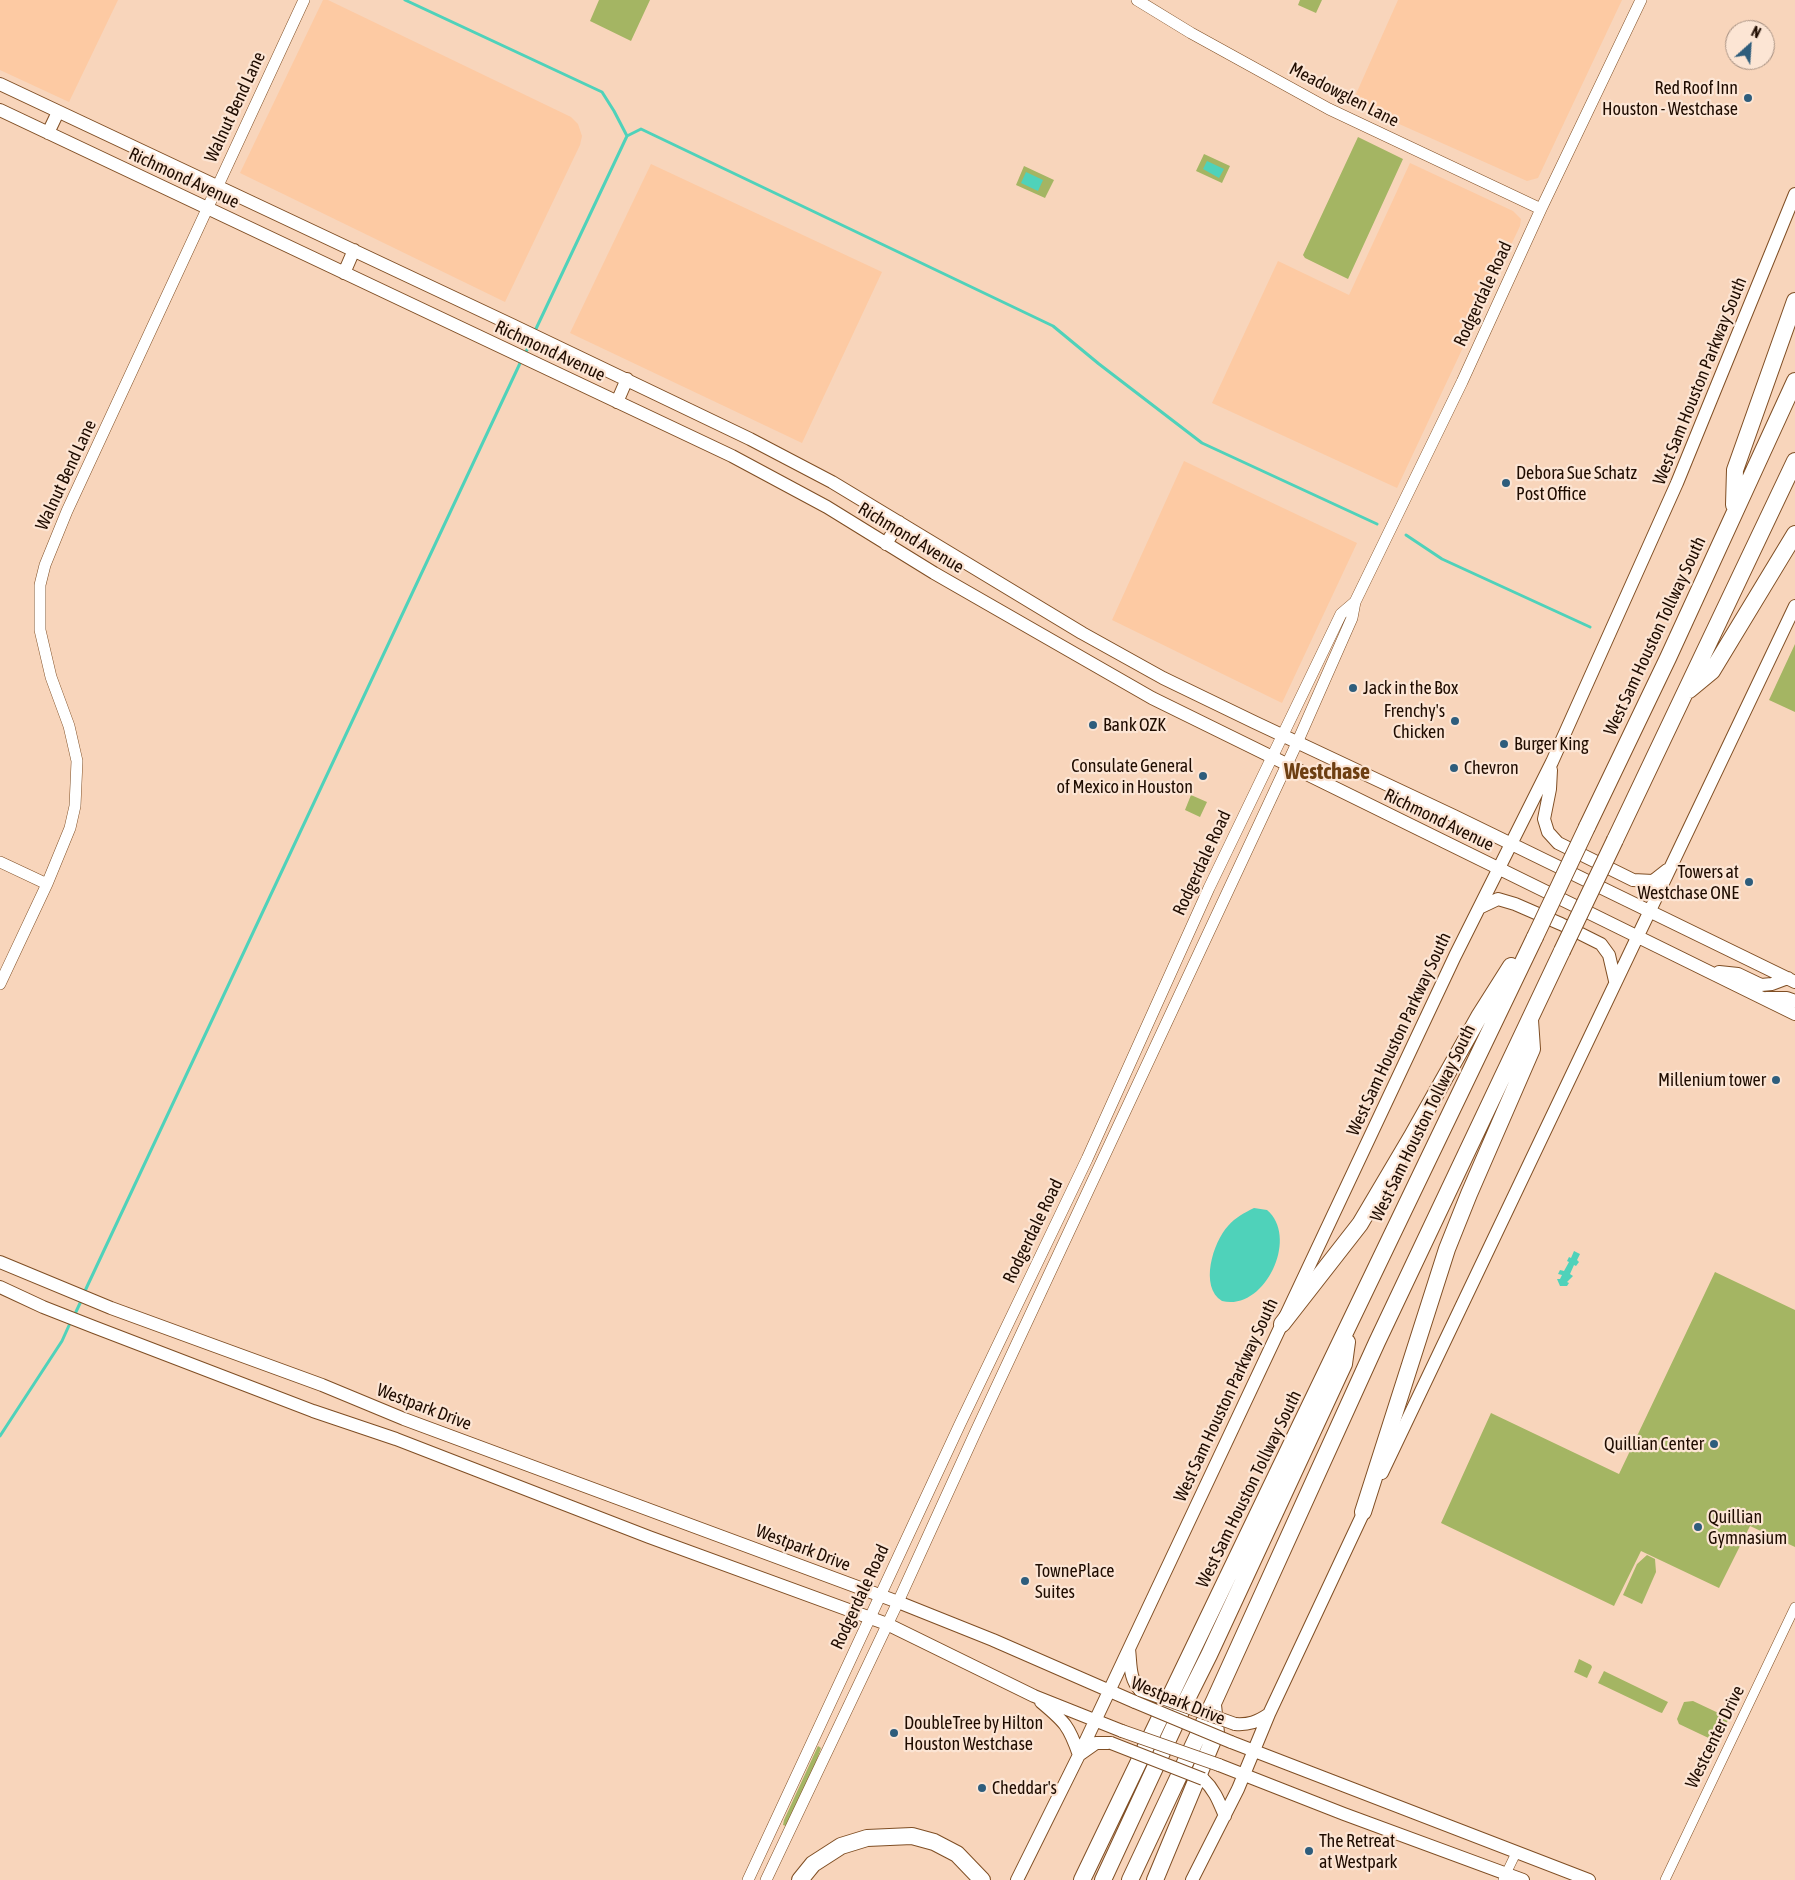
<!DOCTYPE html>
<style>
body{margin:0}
#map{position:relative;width:1795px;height:1880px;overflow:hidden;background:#f8d5bb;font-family:"Asap Condensed",sans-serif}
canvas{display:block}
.north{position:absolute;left:1725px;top:20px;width:50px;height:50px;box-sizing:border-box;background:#fce5d4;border:1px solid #a48e7f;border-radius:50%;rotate:26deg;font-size:14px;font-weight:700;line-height:20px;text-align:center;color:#1f0c00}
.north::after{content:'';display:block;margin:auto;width:18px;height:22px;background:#2e5d7c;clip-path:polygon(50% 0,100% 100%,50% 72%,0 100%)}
</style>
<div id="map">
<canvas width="1795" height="1880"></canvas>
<div class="north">N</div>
</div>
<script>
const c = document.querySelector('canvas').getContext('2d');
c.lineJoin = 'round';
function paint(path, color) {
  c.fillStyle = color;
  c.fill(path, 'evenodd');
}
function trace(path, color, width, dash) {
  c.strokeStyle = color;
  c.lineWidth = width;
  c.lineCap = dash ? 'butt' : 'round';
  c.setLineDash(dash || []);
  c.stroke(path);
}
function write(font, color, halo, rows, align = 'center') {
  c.font = font + ' "Asap Condensed",sans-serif';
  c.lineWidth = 4.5;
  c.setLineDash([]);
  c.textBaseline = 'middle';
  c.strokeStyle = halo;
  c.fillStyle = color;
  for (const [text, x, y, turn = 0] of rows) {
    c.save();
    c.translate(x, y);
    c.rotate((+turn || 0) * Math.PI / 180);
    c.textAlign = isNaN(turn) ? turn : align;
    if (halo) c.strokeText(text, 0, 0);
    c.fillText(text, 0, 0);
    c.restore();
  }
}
paint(new Path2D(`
 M0,0H118L69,102L0,70Z
 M323,0H328L571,117L578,124L582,136L580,145L505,302L240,173Z
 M1398,0H1622L1538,178L1527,181L1352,103Z
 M1410,163L1513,211L1521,219L1520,226L1397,488L1212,403L1278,261L1349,295Z
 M651,164L882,272L802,443L570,333Z
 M1184,461L1357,543L1282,703L1112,620Z`), '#fdcaa3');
paint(new Path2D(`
 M599,0H650L631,41L590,21Z
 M1300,0H1322L1316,13L1298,5Z
 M1358,137L1403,159L1348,279L1305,258L1303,255Z
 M1204,154L1230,166L1222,183L1196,171Z
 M1024,166L1054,180L1045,198L1016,185Z
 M1795,644V712L1769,700Z
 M1191,795L1207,802L1200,817L1185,810Z
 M1715,1272L1795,1310V1547L1750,1526L1719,1588L1641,1551L1614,1606L1441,1523L1491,1413L1619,1474Z
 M1647,1555L1655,1559L1656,1572L1642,1604L1623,1595L1637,1564Z
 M1579,1659L1591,1665L1592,1667L1587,1678L1574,1672Z
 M1604,1671L1668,1702L1662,1713L1659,1712L1598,1683Z
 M1693,1701L1729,1718L1717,1742L1679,1724L1677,1719L1684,1702Z
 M818,1746L821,1748L814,1768L786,1826L783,1825L784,1820Z`), '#a4b563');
paint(new Path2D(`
 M1207,161L1224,169L1219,178L1203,169Z
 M1026,172L1043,180L1038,191L1021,183Z
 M1254,1208L1267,1210C1300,1238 1264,1312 1222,1301C1199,1287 1213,1242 1228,1226C1236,1217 1244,1213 1254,1208Z
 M1574,1251L1580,1254L1577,1260L1579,1262L1576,1266L1574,1265L1570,1274L1573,1276L1567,1282L1569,1283L1567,1286H1560L1557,1279H1560L1562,1275L1558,1274L1560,1270L1564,1271L1569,1262L1567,1261L1569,1257L1571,1258Z`), '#4fd2ba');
trace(new Path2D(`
 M405,0L602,92L614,111L627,136
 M534,333L627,136L641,129L1053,326L1099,364L1202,443L1377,524
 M525,354L532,339
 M1406,535L1442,559L1590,627
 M84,1293L522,359
 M74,1316L82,1299
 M0,1436L62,1341L71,1321`), '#4fd2ba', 3);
const minor = new Path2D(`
 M1503,1880L1516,1853
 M1665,1880L1795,1607`);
const tertiary = new Path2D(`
 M1137,0L1191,33L1329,109L1541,209
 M0,862L47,884
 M0,984L47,884L70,828L75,806L77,761L69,726L51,677L40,630V585L45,565L67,511L304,0
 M748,1880L960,1424L1087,1159L1209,888L1341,614L1355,602
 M766,1880L898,1602L976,1431L1297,743L1352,618L1355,602L1462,382L1541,209L1641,0`);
const secondary = new Path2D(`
 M0,84L512,325L750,439L832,482L1082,633L1163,678L1254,722L1454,816L1795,982
 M0,110L732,456L827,507L934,573L1152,698L1795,1014
 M48,133L58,112
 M344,273L354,250
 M617,402L627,379
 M886,544L899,522
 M1551,770L1550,789L1544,819L1548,832L1558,843L1633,880L1653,881L1667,870
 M1479,908L1498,899L1515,904L1561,924L1601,944L1609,955L1615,981
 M1719,972L1738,974L1761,985L1772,984L1788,978
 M1766,998H1787L1795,1001
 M0,1262L111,1308L322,1385L404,1419L898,1602L993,1640L1135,1702
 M0,1287L43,1307L94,1327L313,1411L396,1439L649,1537L887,1624L1034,1696L1122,1731
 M1382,1473L1795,606
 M1129,1649C1131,1665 1129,1678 1140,1690
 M1041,1702C1065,1722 1069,1726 1079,1755L1096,1743H1111
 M1235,1724C1249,1725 1257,1722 1269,1714
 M1231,1742L1589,1880
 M1219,1765L1344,1814L1523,1880
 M1203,1779C1215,1790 1219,1802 1225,1816
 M1017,1880L1079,1755L1455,956L1552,762L1677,483L1795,194
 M1192,1880L1238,1789L1269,1714L1367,1505`);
const motorway = new Path2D(`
 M1734,505L1735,470L1795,301
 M1689,690L1712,671L1795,534
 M1587,827L1668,658L1795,381
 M1615,840L1795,461
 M1282,1324L1360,1224L1412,1136L1480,1015L1511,966
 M1363,1512L1447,1249L1469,1194L1532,1049L1530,1020
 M800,1880L813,1864L841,1846L867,1838L912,1836L934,1842L957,1854L982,1880
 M1082,1880L1535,937
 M1103,1880L1185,1703L1209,1655L1344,1364L1347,1342
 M1130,1880L1215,1699L1377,1342L1562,951
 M1155,1880L1216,1733L1213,1705`);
trace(minor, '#7f4e24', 10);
trace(tertiary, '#7f4e24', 12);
trace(secondary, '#7f4e24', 14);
trace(motorway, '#7f4e24', 18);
trace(minor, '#fff', 9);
trace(tertiary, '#fff', 11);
trace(secondary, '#fff', 12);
trace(motorway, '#fff', 16);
const secondaryBridge = new Path2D(`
 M1140,1690L1235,1724
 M1135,1702L1231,1742
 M1122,1731L1219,1765
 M1111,1743L1203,1779`);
const motorwayBridge = new Path2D(`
 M1535,937L1587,827
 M1562,951L1615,840`);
trace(secondaryBridge, '#7f4e24', 14, []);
trace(motorwayBridge, '#7f4e24', 18, []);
trace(secondaryBridge, '#fff', 12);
trace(motorwayBridge, '#fff', 16);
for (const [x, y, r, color] of [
 [1748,98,5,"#2e5d7c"],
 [1506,483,5,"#2e5d7c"],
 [1353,688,5,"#2e5d7c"],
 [1455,721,5,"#2e5d7c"],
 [1093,725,5,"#2e5d7c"],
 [1504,744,5,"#2e5d7c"],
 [1454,768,5,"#2e5d7c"],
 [1203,776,5,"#2e5d7c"],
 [1749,882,5,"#2e5d7c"],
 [1776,1080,5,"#2e5d7c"],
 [1714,1444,5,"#2e5d7c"],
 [1698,1527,5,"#2e5d7c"],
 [1025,1581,5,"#2e5d7c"],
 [894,1733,5,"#2e5d7c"],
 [982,1788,5,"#2e5d7c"],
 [1309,1851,5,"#2e5d7c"]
]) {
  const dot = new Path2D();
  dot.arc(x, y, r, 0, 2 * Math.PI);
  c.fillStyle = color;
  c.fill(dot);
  trace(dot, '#fce5d4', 2);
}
write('18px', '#1f0c00', '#fce5d4', [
 ["Red Roof Inn",1738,88,"right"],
 ["Houston - Westchase",1738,109,"right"],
 ["Debora Sue Schatz",1516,473],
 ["Post Office",1516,494],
 ["Jack in the Box",1363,688],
 ["Frenchy's",1445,711,"right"],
 ["Chicken",1445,732,"right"],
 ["Bank OZK",1103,725],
 ["Burger King",1514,744],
 ["Consulate General",1193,766,"right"],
 ["of Mexico in Houston",1193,787,"right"],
 ["Chevron",1464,768],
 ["Towers at",1739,872,"right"],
 ["Westchase ONE",1739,893,"right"],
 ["Millenium tower",1766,1080,"right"],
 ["Quillian Center",1704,1444,"right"],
 ["Quillian",1708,1517],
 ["Gymnasium",1708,1538],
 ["TownePlace",1035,1571],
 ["Suites",1035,1592],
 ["DoubleTree by Hilton",904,1723],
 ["Houston Westchase",904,1744],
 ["Cheddar's",992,1788],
 ["The Retreat",1319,1841],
 ["at Westpark",1319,1862]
], 'left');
write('18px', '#1f0c00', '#fce5d4', [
 ["Meadowglen Lane",1344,95,27],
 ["Walnut Bend Lane",235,107,-65],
 ["Richmond Avenue",184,178,25],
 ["Rodgerdale Road",1483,294,-65],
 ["Richmond Avenue",550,351,25],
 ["West Sam Houston Parkway South",1700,381,-68],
 ["Walnut Bend Lane",66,475,-65],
 ["Richmond Avenue",911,538,31],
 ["West Sam Houston Tollway South",1655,636,-65],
 ["Richmond Avenue",1439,820,26],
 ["Rodgerdale Road",1202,863,-65],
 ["West Sam Houston Parkway South",1399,1034,-65],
 ["West Sam Houston Tollway South",1423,1123,-64],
 ["Rodgerdale Road",1033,1231,-64],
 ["West Sam Houston Parkway South",1226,1400,-65],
 ["Westpark Drive",424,1407,21],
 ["West Sam Houston Tollway South",1249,1489,-64],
 ["Westpark Drive",803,1548,21],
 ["Rodgerdale Road",860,1597,-65],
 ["Westpark Drive",1178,1701,22],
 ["Westcenter Drive",1715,1737,-64]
]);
write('bold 22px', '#6e3f12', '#fce5d4', [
 ["Westchase",1327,772]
]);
</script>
